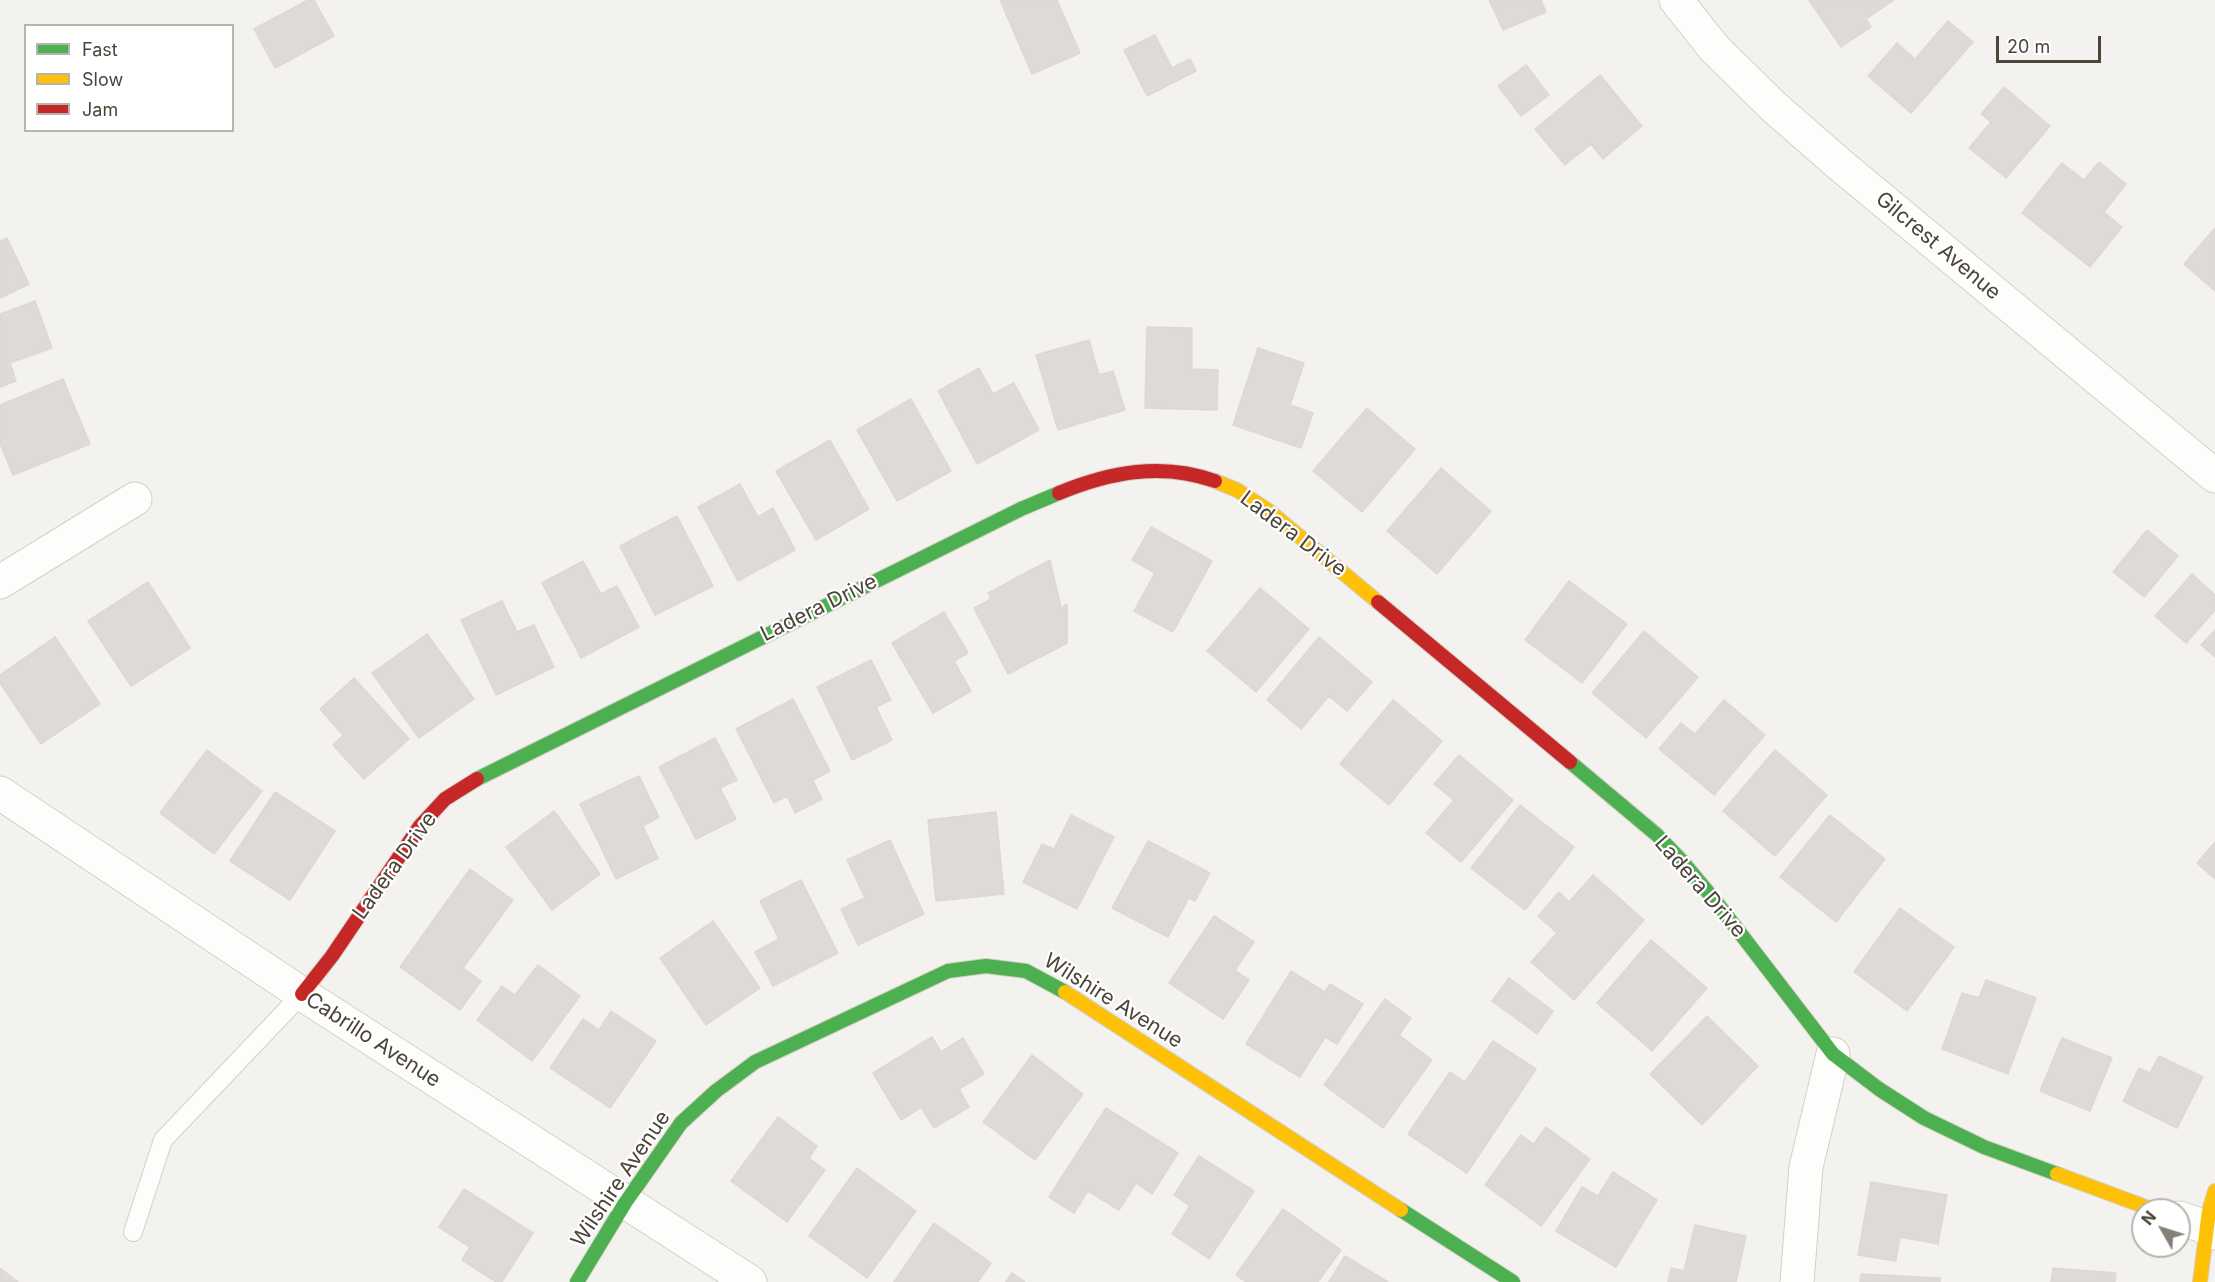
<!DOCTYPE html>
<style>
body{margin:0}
#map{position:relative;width:2215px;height:1282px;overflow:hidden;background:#f4f2ee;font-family:Inter,sans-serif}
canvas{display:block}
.legend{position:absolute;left:24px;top:24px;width:210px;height:108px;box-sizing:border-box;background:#fff;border:2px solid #b7b4b0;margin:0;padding:8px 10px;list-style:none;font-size:18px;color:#4b4439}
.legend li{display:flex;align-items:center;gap:12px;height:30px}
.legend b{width:30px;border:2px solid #b7b4b0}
.north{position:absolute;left:2131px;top:1198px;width:60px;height:60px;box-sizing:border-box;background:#fff;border:2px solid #b7b4b0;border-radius:50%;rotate:309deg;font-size:16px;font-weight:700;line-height:24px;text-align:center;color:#4b4439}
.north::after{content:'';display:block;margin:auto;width:21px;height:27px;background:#868178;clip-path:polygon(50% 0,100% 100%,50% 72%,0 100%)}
.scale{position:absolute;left:1996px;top:36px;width:105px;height:27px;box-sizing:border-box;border:3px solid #4b4439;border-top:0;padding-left:8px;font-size:18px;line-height:21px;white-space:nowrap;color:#4b4439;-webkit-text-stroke:4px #fff;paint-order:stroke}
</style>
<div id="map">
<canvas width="2215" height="1282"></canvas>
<ul class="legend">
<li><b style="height:8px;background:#4caf50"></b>Fast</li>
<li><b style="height:8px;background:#ffc107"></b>Slow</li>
<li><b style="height:8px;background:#c62828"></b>Jam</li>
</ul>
<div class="north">N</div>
<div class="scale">20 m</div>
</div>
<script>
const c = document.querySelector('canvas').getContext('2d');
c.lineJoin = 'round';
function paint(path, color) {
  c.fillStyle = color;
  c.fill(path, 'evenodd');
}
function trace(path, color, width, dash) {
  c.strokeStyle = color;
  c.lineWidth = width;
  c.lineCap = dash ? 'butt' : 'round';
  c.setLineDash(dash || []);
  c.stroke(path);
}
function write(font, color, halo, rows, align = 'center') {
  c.font = font + ' Inter,sans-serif';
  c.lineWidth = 4.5;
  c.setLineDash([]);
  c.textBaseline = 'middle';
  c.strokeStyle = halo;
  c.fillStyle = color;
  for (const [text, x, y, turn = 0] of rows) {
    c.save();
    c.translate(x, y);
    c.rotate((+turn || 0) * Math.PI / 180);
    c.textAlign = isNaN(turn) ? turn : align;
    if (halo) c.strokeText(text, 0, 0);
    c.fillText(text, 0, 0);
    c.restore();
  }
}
const building = new Path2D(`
 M308,0H314L334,36L275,68L254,29Z
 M1000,0H1057L1080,53L1032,74Z
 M1489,0H1541L1546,12L1503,30Z
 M1809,0H1894L1866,19L1871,27L1841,47Z
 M1948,21L1973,42L1911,113L1868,76L1897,43L1915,59Z
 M1155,35L1172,68L1190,59L1196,71L1147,96L1124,50Z
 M1526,65L1549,95L1521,116L1498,86Z
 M1600,75L1642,126L1603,159L1591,144L1565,165L1535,129Z
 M2004,87L2050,126L2006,178L1969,148L1991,122L1981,114Z
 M2099,162L2126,184L2104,212L2122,227L2090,267L2022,213L2062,163L2084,180Z
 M2215,228V291L2184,264Z
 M7,238L29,284L0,298V241Z
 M35,301L52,348L10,363L16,381L0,387V314Z
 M1147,327L1192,328V369L1218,370L1217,410L1145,408Z
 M1089,340L1099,375L1113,371L1125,410L1058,430L1036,355Z
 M1258,348L1304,363L1290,405L1313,413L1301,448L1233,425Z
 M979,368L993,394L1014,383L1039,430L977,464L938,391Z
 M63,379L90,444L13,475L0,443V405Z
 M911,399L951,471L897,501L857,430Z
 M1367,408L1415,449L1362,512L1313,471Z
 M830,440L869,509L816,540L776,471Z
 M1441,468L1491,511L1437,574L1387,531Z
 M740,484L758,517L773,508L795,550L738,581L698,507Z
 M677,516L713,586L655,615L620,546Z
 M1151,527L1212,561L1173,632L1134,611L1155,573L1132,560Z
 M2147,530L2178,556L2144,597L2113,572Z
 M1050,560L1061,608L1067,604V643L1008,674L974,608L991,599L988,593Z
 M583,561L601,594L617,586L639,627L581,658L542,583Z
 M2192,574L2215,595V610L2186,643L2155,616Z
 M1569,581L1627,624L1582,683L1525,640Z
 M148,582L190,648L131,686L88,621Z
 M1260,588L1309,629L1256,692L1207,651Z
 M502,601L517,632L534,625L554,667L496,695L461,620Z
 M944,612L968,653L954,661L971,691L933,713L892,643Z
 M2215,630V657L2201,645Z
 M1644,631L1698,677L1646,738L1592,693Z
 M427,634L474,699L419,738L372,673Z
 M55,637L100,704L41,744L0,683V675Z
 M1319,637L1372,682L1347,711L1329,696L1301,729L1267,700Z
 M871,660L891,700L876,707L892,740L852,760L817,687Z
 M354,678L409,739L364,779L333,745L343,735L320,709Z
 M793,699L830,771L813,780L822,799L795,813L787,796L774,803L736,729Z
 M1393,700L1442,741L1389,805L1340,764Z
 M1724,700L1765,735L1714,795L1659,749L1681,723L1695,734Z
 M715,738L737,780L720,788L736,819L696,839L659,767Z
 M207,750L262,791L214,854L160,813Z
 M1775,750L1827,795L1775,856L1723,811Z
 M1459,755L1513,800L1461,862L1426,833L1454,800L1434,784Z
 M639,776L659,817L643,826L658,858L616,879L580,804Z
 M275,792L335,831L290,900L230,861Z
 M1520,805L1574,847L1525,910L1471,868Z
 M554,811L600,874L552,910L506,847Z
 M996,812L1004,894L936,901L928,820Z
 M1071,815L1114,837L1077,909L1023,882L1042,844L1054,849Z
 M1830,815L1885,859L1836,922L1780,877Z
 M890,840L924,914L858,945L841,909L865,898L847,860Z
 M1148,841L1210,873L1195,901L1189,898L1168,937L1112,908Z
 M2215,842V879L2197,863Z
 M470,869L513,900L463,968L481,981L460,1010L400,967Z
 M1593,875L1644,920L1574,1000L1531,962L1557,933L1538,916L1559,892L1569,902Z
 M801,880L838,953L773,986L755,952L779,939L760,901Z
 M1900,908L1954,947L1907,1011L1854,972Z
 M1214,916L1254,942L1235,970L1249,980L1223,1019L1169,983Z
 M713,921L760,988L706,1025L660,958Z
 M1651,940L1707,988L1652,1051L1597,1003Z
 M538,965L580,996L532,1061L477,1020L502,986L515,995Z
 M1291,971L1325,992L1330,984L1363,1004L1337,1044L1325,1037L1300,1077L1246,1044Z
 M1509,978L1553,1011L1537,1034L1492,1001Z
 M1986,980L2036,998L2008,1074L1942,1049L1962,993L1979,998Z
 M1385,999L1411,1018L1399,1035L1432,1060L1383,1128L1324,1085Z
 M611,1011L656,1041L610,1108L550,1068L583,1019L599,1030Z
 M1707,1016L1758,1066L1702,1125L1650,1074Z
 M932,1037L941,1052L963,1038L984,1074L959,1089L969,1107L934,1128L921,1107L901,1120L873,1073Z
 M2062,1038L2112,1058L2090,1111L2040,1091Z
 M1493,1041L1536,1069L1467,1173L1408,1134L1450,1072L1465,1082Z
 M1032,1055L1083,1094L1035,1160L983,1122Z
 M2159,1056L2203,1077L2177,1128L2123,1101L2139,1068L2150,1073Z
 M1106,1108L1178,1153L1152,1194L1136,1183L1119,1210L1088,1191L1074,1213L1049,1197Z
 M778,1117L817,1146L809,1158L825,1170L787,1222L731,1181Z
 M1546,1127L1590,1159L1541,1226L1485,1185L1521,1135L1534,1144Z
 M1199,1156L1254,1191L1209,1259L1172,1234L1190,1206L1174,1195Z
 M857,1168L916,1211L867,1278L809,1236Z
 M1613,1172L1657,1200L1616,1267L1556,1231L1582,1187L1598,1196Z
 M1871,1182L1947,1195L1938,1244L1900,1237L1896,1261L1858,1255Z
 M464,1189L533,1233L502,1282H496L462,1260L470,1247L439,1227Z
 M1283,1209L1341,1250L1318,1282H1246L1236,1275Z
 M934,1223L991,1263L978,1282H894Z
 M1695,1225L1746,1236L1736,1282H1668L1671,1268L1684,1271Z
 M1345,1256L1388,1282H1329Z
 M0,1268L18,1282H0Z
 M2053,1268L2116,1273L2115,1282H2051Z
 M1012,1273L1025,1282H1006Z
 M1861,1274L1940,1278V1282H1860Z`);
paint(building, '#dedbd6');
trace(building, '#dcd9d4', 1.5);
const lane = new Path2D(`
 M133,1232L163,1140L302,994`);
const street = new Path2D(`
 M1676,0L1714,48L1774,107L1838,163L2215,476
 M0,582L135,499
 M0,793L302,994L750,1282
 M2179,1218L2206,1227L2215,1233
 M1797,1282L1806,1167L1833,1054`);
const fast = new Path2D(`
 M1570,762L1657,835L1681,860L1717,903L1833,1054L1879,1089L1924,1118L1984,1147L2057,1174
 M477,779L1021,509L1059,493
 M1401,1210L1513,1282
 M577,1282L625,1203L681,1123L716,1091L755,1062L948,971L986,966L1026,971L1065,992`);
const slow = new Path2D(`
 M1215,481L1237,490L1269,511L1378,602
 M1065,992L1401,1210
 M2057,1174L2154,1210
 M2200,1282L2209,1211L2215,1191`);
const jam = new Path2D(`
 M1059,493C1110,472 1162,462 1215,481
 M1378,602L1570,762
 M302,994L332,956L420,826L445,799L477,779`);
trace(lane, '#d2d0cb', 20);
trace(street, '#d2d0cb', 35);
trace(fast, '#d3cfc5', 16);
trace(slow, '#d3cfc5', 16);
trace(jam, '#d3cfc5', 16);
trace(lane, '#fdfdfc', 18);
trace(street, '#fdfdfc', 33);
trace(fast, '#4caf50', 14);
trace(slow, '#ffc107', 14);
trace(jam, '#c62828', 14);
write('21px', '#4b4439', '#fff', [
 ["Gilcrest Avenue",1938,246,40],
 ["Ladera Drive",1293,534,37],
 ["Ladera Drive",819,608,-26],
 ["Ladera Drive",395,866,-54],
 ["Ladera Drive",1700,887,49],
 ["Wilshire Avenue",1113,1001,32],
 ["Cabrillo Avenue",373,1040,33],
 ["Wilshire Avenue",621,1179,-56]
]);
</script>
